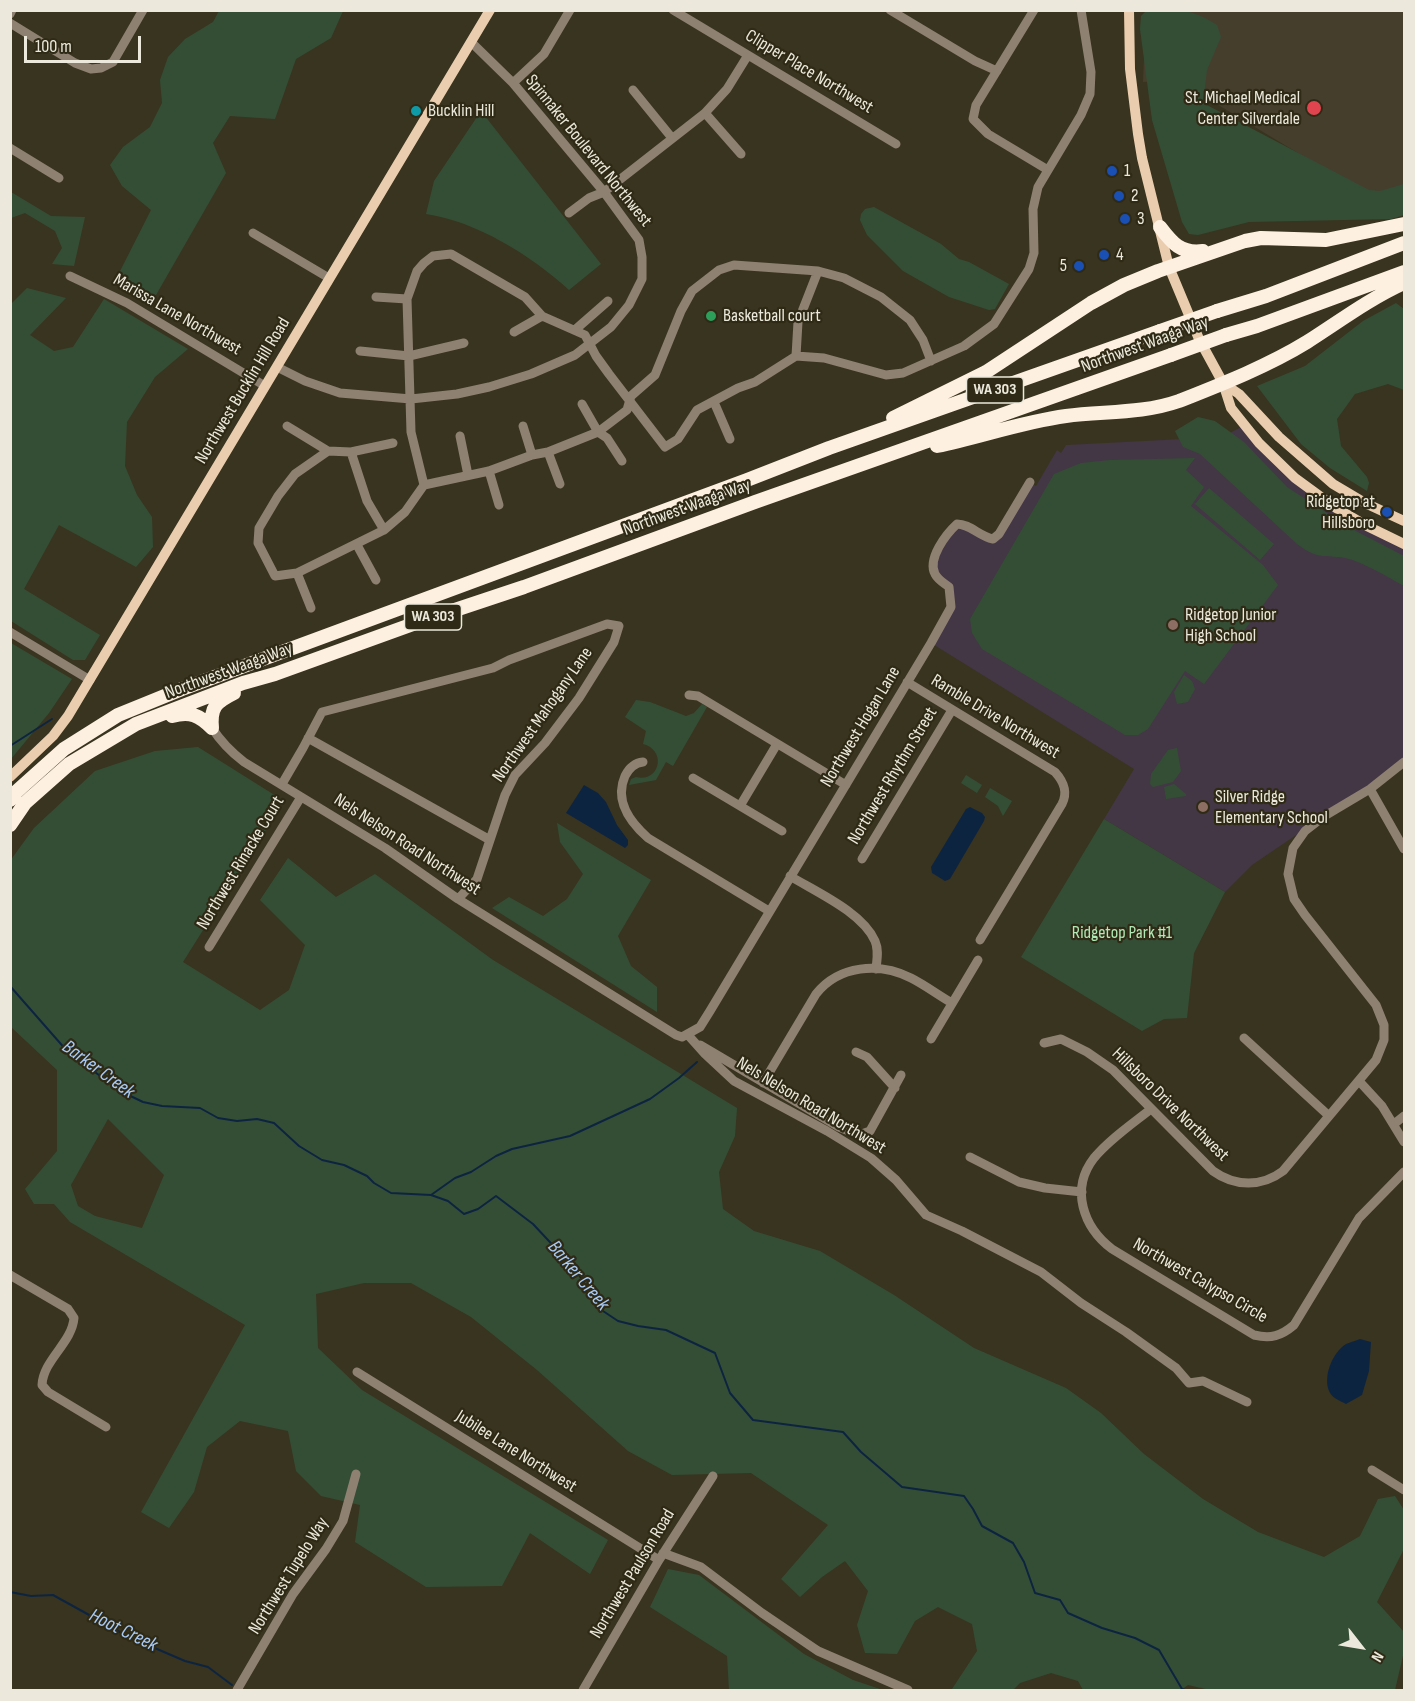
<!DOCTYPE html>
<style>
body{margin:0}
#map{position:relative;width:1415px;height:1701px;overflow:hidden;background:#39341f;font-family:"Sofia Sans Condensed",sans-serif}
canvas{display:block}
.frame{position:absolute;inset:0;border:12px solid #ece9dc;pointer-events:none}
.north{position:absolute;left:1331px;top:1617px;width:60px;height:60px;-webkit-text-stroke:4px #2f2a15;paint-order:stroke;rotate:121deg;font-size:16px;font-weight:700;line-height:24px;text-align:center;color:#ece9dc}
.north::after{content:'';display:block;margin:auto;width:21px;height:27px;background:#ece9dc;clip-path:polygon(50% 0,100% 100%,50% 72%,0 100%)}
.scale{position:absolute;left:24px;top:36px;width:117px;height:27px;box-sizing:border-box;border:3px solid #ece9dc;border-top:0;padding-left:8px;font-size:18px;line-height:21px;white-space:nowrap;color:#ece9dc;-webkit-text-stroke:4px #2f2a15;paint-order:stroke}
</style>
<div id="map">
<canvas width="1415" height="1701"></canvas>
<div class="frame"></div>
<div class="north">N</div>
<div class="scale">100 m</div>
</div>
<script>
const c = document.querySelector('canvas').getContext('2d');
c.lineJoin = 'round';
function paint(path, color) {
  c.fillStyle = color;
  c.fill(path, 'evenodd');
}
function trace(path, color, width, dash) {
  c.strokeStyle = color;
  c.lineWidth = width;
  c.lineCap = dash ? 'butt' : 'round';
  c.setLineDash(dash || []);
  c.stroke(path);
}
function write(font, color, halo, rows, align = 'center') {
  c.font = font + ' "Sofia Sans Condensed",sans-serif';
  c.lineWidth = 4.5;
  c.setLineDash([]);
  c.textBaseline = 'middle';
  c.strokeStyle = halo;
  c.fillStyle = color;
  for (const [text, x, y, turn = 0] of rows) {
    c.save();
    c.translate(x, y);
    c.rotate((+turn || 0) * Math.PI / 180);
    c.textAlign = isNaN(turn) ? turn : align;
    if (halo) c.strokeText(text, 0, 0);
    c.fillText(text, 0, 0);
    c.restore();
  }
}
paint(new Path2D(`
 M1245,425L1295,478L1404,544V762L1252,865L1225,892L1104,819L1134,769L931,643L951,607V595L933,567L957,524L993,539L1030,482L1036,486L1057,450L1061,453L1066,445L1222,437Z`), '#433645');
paint(new Path2D(`
 M1146,11H1404V192L1392,197L1356,188L1177,80L1143,82Z`), '#463e2d');
paint(new Path2D(`
 M219,11H343L331,38L296,59L275,119L230,116L213,143L226,173L152,302L115,281L151,210L122,186L110,165L123,147L150,127L162,103L160,80L168,57L185,39L213,22Z
 M1146,11C1178,10 1189,7 1217,25L1221,37L1207,70L1203,103L1369,190L1380,191L1404,184V215L1391,219L1249,222L1198,235L1189,234L1182,222L1152,120L1140,29L1141,16Z
 M481,111L601,264L569,290C532,256 476,221 426,214L434,181Z
 M11,192L51,216L85,217L74,266L52,264L62,248L55,231L25,213L11,218Z
 M874,207L941,244L959,259L969,262L1009,284L995,309L989,310L949,297L903,271L867,235L860,220L861,214L865,209Z
 M27,288L66,298L30,335L54,351L73,347L104,299L188,349L155,377L127,422L125,466L137,495L152,517L153,547L136,567L59,525L24,589L100,635L85,660H73L11,621V304Z
 M1396,303L1404,309V390L1388,384L1355,394L1337,419L1341,446L1367,477L1369,483L1367,491L1330,468L1301,444L1257,386L1305,366L1363,321Z
 M1198,417L1215,421L1244,442L1287,487L1350,528L1404,556V586C1390,578 1364,563 1349,559C1326,553 1320,562 1297,544L1200,454L1183,447L1175,431Z
 M1195,458L1186,470L1204,487L1191,506L1263,565L1278,585L1204,684L1185,671L1148,729L1138,735H1125L982,649L972,633L970,619L1054,474L1081,463L1110,460Z
 M1209,488L1274,544L1260,560L1195,504Z
 M11,643L72,679L49,713L11,759Z
 M1184,675L1192,681L1195,689L1188,702L1177,704L1174,692Z
 M636,700L650,702L686,716L694,713L702,704L707,707L673,766L666,762L656,780L629,785L631,779L636,777C660,783 667,750 643,744L646,731L625,717Z
 M198,747L284,801L183,962L260,1010L289,990L305,945L260,900L288,858L336,897L375,874L493,960L737,1108L735,1136L719,1172L723,1209L754,1231L820,1251L894,1295L974,1348L1066,1388L1101,1413L1144,1454L1203,1499L1258,1532L1324,1557L1360,1536L1378,1499L1395,1496L1404,1510V1549L1377,1602L1404,1632V1651L1395,1690H1210L1188,1685L1181,1690H1083L1078,1681L1051,1673L1020,1683L1013,1690H953L952,1689L977,1651L972,1624L938,1607L915,1621L897,1654L865,1653L857,1625L868,1591L845,1561L822,1577L800,1597L781,1579L828,1525L751,1473L672,1475L628,1451L537,1370L471,1317L411,1283H364L316,1294L318,1348L362,1390L608,1540L590,1574L530,1533L502,1586L426,1587L355,1542L360,1505L321,1496L296,1471L288,1431L240,1421L207,1447L194,1492L169,1528L141,1512L245,1325L70,1222L54,1204H34L25,1189L57,1151V1070L11,1027L10,861L34,828L95,771L155,751ZM108,1119L164,1175L142,1228L95,1216L78,1206L71,1185Z
 M1177,748L1181,771L1173,782L1153,787L1150,784L1151,774L1168,750Z
 M966,775L982,785L977,793L961,783Z
 M1174,784L1186,794V796L1166,799L1164,787Z
 M990,788L1012,801L1003,816L998,806L985,797Z
 M1104,819L1225,892L1194,953L1187,1018L1164,1019L1142,1031L1021,957Z
 M557,823L651,880L618,936L631,966L657,987V1012L492,908L509,897L543,916L567,899L583,874L560,842Z
 M668,1569L699,1575L804,1654L853,1680L883,1690H729L727,1656L650,1607Z`), '#344e36');
paint(new Path2D(`
 M584,785L598,793L606,802L617,825L628,840V845L625,848L566,813Z
 M970,807L982,813L985,817L984,821L950,879L945,881L932,873L931,867L966,809Z
 M1360,1339L1371,1342L1369,1371L1362,1395L1346,1404C1340,1401 1333,1398 1330,1393C1322,1378 1332,1353 1346,1344C1350,1342 1356,1341 1360,1339Z`), '#0d2441');
trace(new Path2D(`
 M10,746L52,719
 M10,986L67,1051L120,1091L143,1102L162,1106L200,1108L218,1118L237,1121L257,1119L274,1123L299,1146L322,1160L344,1165L367,1176L374,1183L391,1193L431,1195L448,1201L464,1214L478,1209L496,1196L533,1224L576,1270L600,1309L618,1321L638,1326L666,1330L715,1353L730,1393L753,1420L843,1432L861,1452L902,1487L964,1496L973,1509L982,1526L1013,1543L1024,1562L1035,1593L1060,1600L1068,1613L1102,1628L1135,1638L1159,1650L1182,1689L1185,1690
 M431,1195L455,1178L471,1172L496,1156L512,1149L570,1136L650,1099L679,1078L697,1062
 M10,1592L31,1596L53,1595L129,1637L185,1661L208,1667L232,1685`), '#0d2441', 2);
trace(new Path2D(`
 M673,10L896,144
 M890,10L975,61L997,71
 M1034,10L976,105L973,119L988,134L1048,170
 M10,14L12,10
 M10,23L75,63L91,69L101,68L113,62L143,10
 M513,83L544,54L570,10
 M633,90L672,138
 M705,113L741,154
 M10,148L59,178
 M569,213L589,198L604,192L705,113L727,89L748,55
 M253,233L329,278
 M70,276L127,303L265,386
 M376,297L407,299
 M576,329L608,301
 M514,332L542,316
 M360,351L409,356L464,343
 M796,356L798,322L818,271
 M277,367L305,381L340,393L411,399L457,394L489,387L531,374L575,355L611,327L629,305L642,279V257L639,240L604,192L513,83L471,42
 M714,402L730,439
 M582,404L598,432L607,438L622,461
 M287,426L328,451
 M523,426L532,455
 M460,436L468,475
 M393,443L351,452L328,451L295,474L278,496L259,528L258,543L275,576L297,573L384,530L405,512L424,485
 M351,452L367,501L384,530
 M548,452L560,484
 M489,471L499,505
 M424,485L411,432L407,299L417,271L424,263L433,256L451,254L525,297L542,316L585,335L596,356L609,374L665,447L678,439L697,410L738,388L755,382L796,356L824,358L886,375L903,373L964,346L994,324L1029,269L1034,253L1033,209L1038,187L1081,115L1090,94L1091,72L1081,10
 M424,485L489,471L532,455L548,452L598,432L627,410L631,396L655,375L681,311L692,291L719,270L734,265L818,271L844,278L881,297L910,320L923,340L931,361
 M357,545L376,580
 M297,573L311,608
 M10,632L90,680
 M907,682L1055,772C1064,782 1068,792 1062,804L980,940
 M689,695L698,696L846,785
 M212,728C221,742 231,752 244,762L385,848L458,899L676,1035L682,1037L700,1027L710,1011L931,643L951,607L949,587C944,583 938,580 935,574C927,559 946,534 957,524C970,524 979,536 993,539L999,534L1030,482
 M308,738L490,840
 M643,762C634,763 629,768 625,776C614,801 630,822 648,838L769,911
 M693,778L782,831
 M282,784L303,748L322,712L493,668L509,660L607,624L619,626L614,642L579,698L545,743L515,775L505,795L477,879L458,899
 M1370,789L1404,849
 M740,806L777,744
 M862,859L952,710
 M790,876C816,892 862,912 875,941C879,950 877,959 876,969
 M209,947L301,797
 M688,1035L705,1054L734,1081L827,1131L871,1158L896,1180L926,1215L962,1231L1041,1272L1081,1303L1126,1332L1176,1368L1189,1383L1203,1381L1247,1402
 M1244,1038L1328,1115
 M931,1039L978,960
 M1044,1043L1061,1039L1087,1052L1113,1070L1213,1171C1235,1187 1262,1187 1283,1171L1376,1060L1384,1040V1025L1376,1005L1305,915L1294,899L1288,874L1293,848L1305,831L1323,817L1370,789L1404,762
 M700,1045L839,1127L859,1135L870,1131L901,1075
 M856,1052L867,1057L895,1088
 M1359,1081L1382,1106L1404,1142
 M763,1083L816,994C839,965 879,962 911,978C925,985 938,995 952,1003
 M1151,1109C1132,1124 1110,1139 1094,1158C1070,1189 1083,1227 1112,1249L1254,1335C1271,1339 1281,1336 1294,1325L1359,1218L1404,1172
 M1394,1124L1404,1116
 M970,1157L1019,1182L1045,1188L1082,1192
 M10,1275L68,1309L74,1318C72,1343 43,1360 42,1385L48,1392L106,1427
 M357,1372L659,1560
 M1372,1470L1404,1490
 M663,1553L701,1567L762,1613L818,1651L908,1690
 M237,1690L293,1594L326,1549L343,1521L356,1474
 M583,1690L659,1560L713,1476`), '#8f8172', 9);
trace(new Path2D(`
 M1129,10L1130,69L1138,134L1142,158L1169,267L1199,339L1223,383L1231,408L1259,443L1295,478L1336,508L1367,526L1404,544
 M1223,383L1239,394L1279,437L1333,484L1365,503L1404,521
 M10,777L53,736L68,716L490,10`), '#eacdae', 10);
trace(new Path2D(`
 M1160,227C1172,243 1181,254 1203,251
 M1217,311L1266,296L1404,243
 M1226,335L1257,326L1404,272
 M893,418L986,372L1091,303L1124,285L1158,271L1245,241L1261,238L1326,240L1404,224
 M937,446C980,437 1022,422 1066,416C1104,411 1142,414 1179,401C1222,384 1268,366 1307,342C1340,321 1369,299 1404,283
 M172,716C190,711 199,715 212,728
 M212,728C210,707 216,702 234,693
 M10,800L16,792L64,749L118,715L182,689L747,480L829,448L1160,331
 M10,825L25,803L69,764L136,724L243,683L275,674L416,623L524,587L755,502L1171,355`), '#fef0e1', 14);
trace(new Path2D(`
 M1160,331L1217,311
 M1171,355L1226,335`), '#fef0e1', 14);
for (const [x, y, r, color] of [
 [1314,108,8,"#e0444e"],
 [416,111,6,"#0f9aa8"],
 [1112,171,6,"#1a4fb4"],
 [1119,196,6,"#1a4fb4"],
 [1125,219,6,"#1a4fb4"],
 [1104,255,6,"#1a4fb4"],
 [1079,266,6,"#1a4fb4"],
 [711,316,6,"#2e9e5b"],
 [1387,512,6,"#1a4fb4"],
 [1173,625,6,"#8d6e63"],
 [1203,807,6,"#8d6e63"]
]) {
  const dot = new Path2D();
  dot.arc(x, y, r, 0, 2 * Math.PI);
  c.fillStyle = color;
  c.fill(dot);
  trace(dot, '#2f2a15', 2);
}
for (const [x, y, w] of [
 [995,390,57],
 [433,617,57]
]) {
  const box = new Path2D();
  box.roundRect(x - w / 2, y - 13, w, 26, 4.5);
  c.fillStyle = '#2f2a15';
  c.fill(box);
  trace(box, '#ece9dc', 1.5);
}
write('bold 16px', '#ece9dc', null, [
 ["WA 303",995,390],
 ["WA 303",433,617]
]);
write('18px', '#ece9dc', '#2f2a15', [
 ["Clipper Place Northwest",809,72,31],
 ["Spinnaker Boulevard Northwest",588,151,51],
 ["Marissa Lane Northwest",177,315,30],
 ["Northwest Waaga Way",1145,345,-20],
 ["Northwest Bucklin Hill Road",243,391,-59],
 ["Northwest Waaga Way",687,508,-20],
 ["Northwest Waaga Way",229,671,-20],
 ["Northwest Mahogany Lane",543,715,-55],
 ["Ramble Drive Northwest",995,717,31],
 ["Northwest Hogan Lane",861,727,-59],
 ["Northwest Rhythm Street",893,776,-59],
 ["Nels Nelson Road Northwest",407,845,33],
 ["Northwest Rinacke Court",241,863,-59],
 ["Hillsboro Drive Northwest",1170,1105,44],
 ["Nels Nelson Road Northwest",811,1106,31],
 ["Northwest Calypso Circle",1200,1281,30],
 ["Jubilee Lane Northwest",516,1452,32],
 ["Northwest Paulson Road",633,1574,-59],
 ["Northwest Tupelo Way",289,1576,-58]
]);
write('18px', '#ece9dc', '#2f2a15', [
 ["St. Michael Medical",1300,98,"right"],
 ["Center Silverdale",1300,119,"right"],
 ["Bucklin Hill",428,111],
 ["1",1124,171],
 ["2",1131,196],
 ["3",1137,219],
 ["4",1116,255],
 ["5",1067,266,"right"],
 ["Basketball court",723,316],
 ["Ridgetop at",1375,502,"right"],
 ["Hillsboro",1375,523,"right"],
 ["Ridgetop Junior",1185,615],
 ["High School",1185,636],
 ["Silver Ridge",1215,797],
 ["Elementary School",1215,818]
], 'left');
write('18px', '#b0e9b5', '#2f2a15', [
 ["Ridgetop Park #1",1122,933]
]);
write('italic 20px', '#a8caf7', '#2f2a15', [
 ["Barker Creek",98,1070,36],
 ["Barker Creek",578,1276,50],
 ["Hoot Creek",123,1631,26]
]);
</script>
